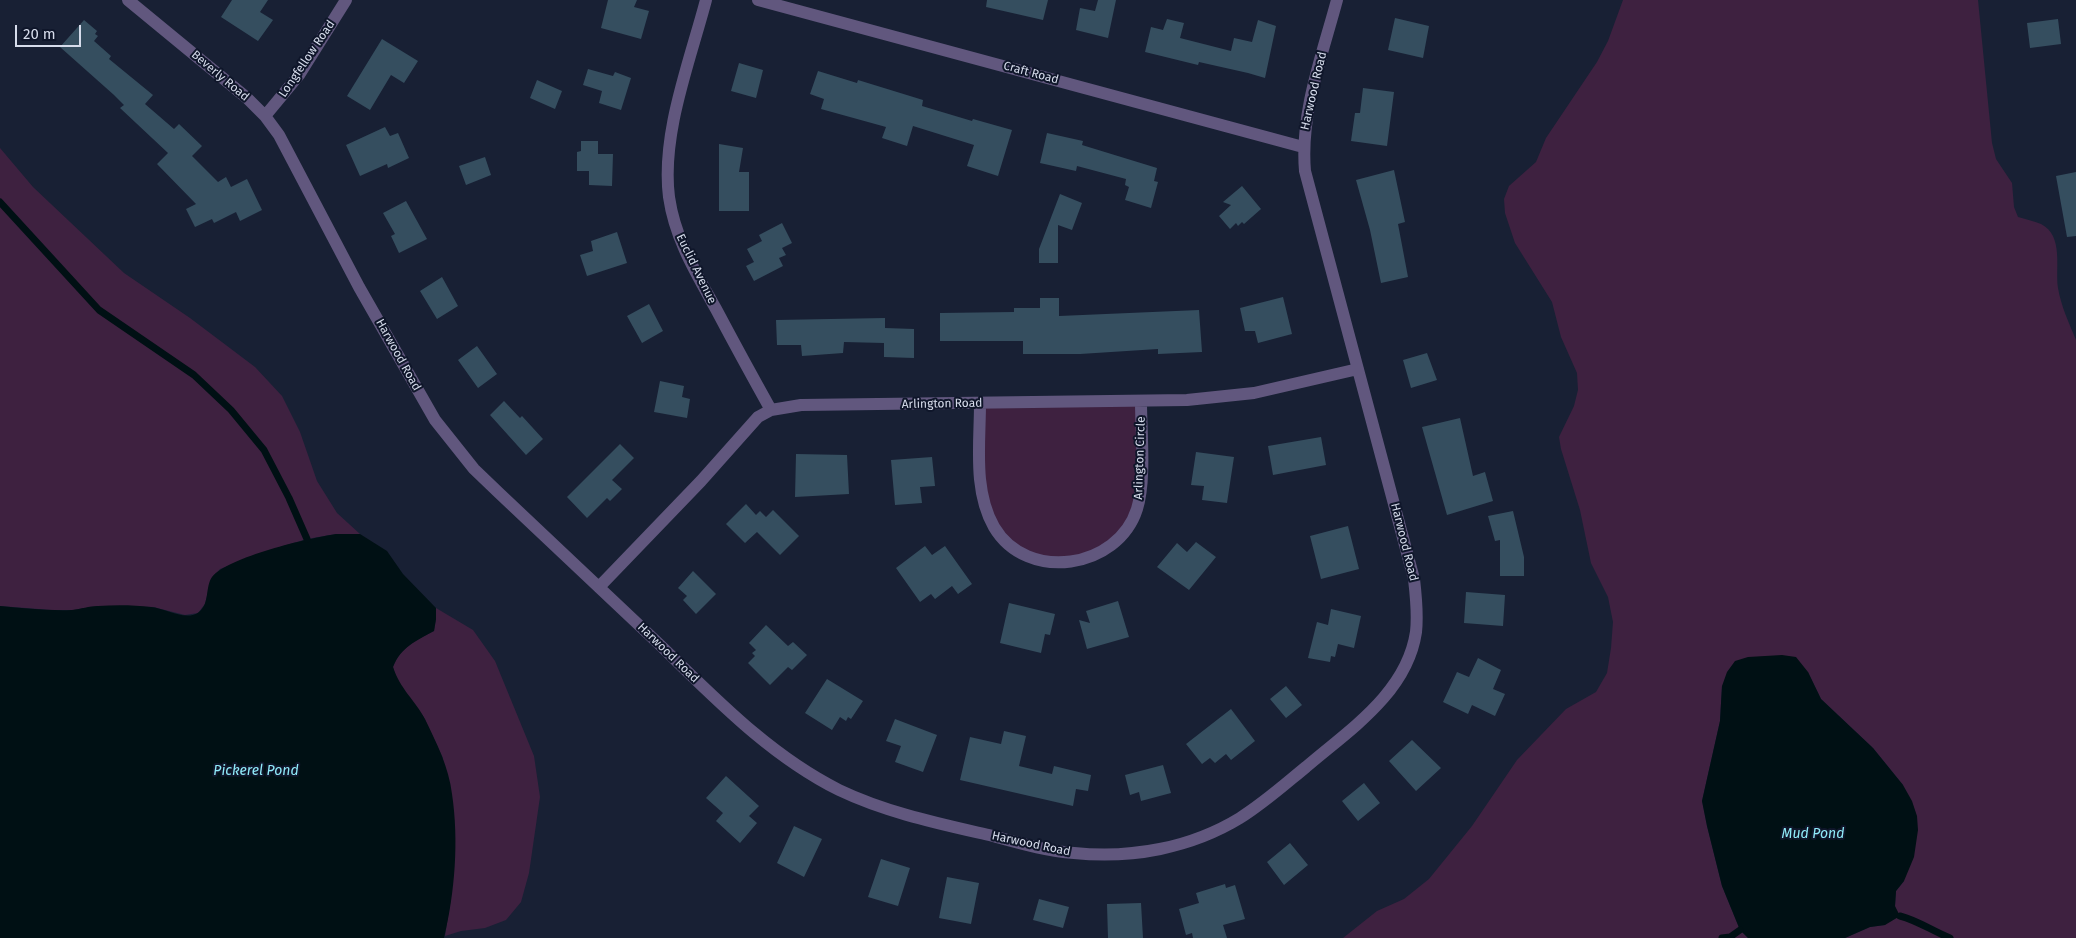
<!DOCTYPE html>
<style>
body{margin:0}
#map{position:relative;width:2076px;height:938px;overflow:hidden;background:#182034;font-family:"Fira Sans",sans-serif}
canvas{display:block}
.scale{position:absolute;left:15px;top:25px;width:66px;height:22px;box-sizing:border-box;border:2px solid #d6dceb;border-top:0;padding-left:6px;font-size:15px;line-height:18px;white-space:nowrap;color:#d6dceb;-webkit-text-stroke:4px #0f162a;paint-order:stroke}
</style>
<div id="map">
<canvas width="2076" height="938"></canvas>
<div class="scale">20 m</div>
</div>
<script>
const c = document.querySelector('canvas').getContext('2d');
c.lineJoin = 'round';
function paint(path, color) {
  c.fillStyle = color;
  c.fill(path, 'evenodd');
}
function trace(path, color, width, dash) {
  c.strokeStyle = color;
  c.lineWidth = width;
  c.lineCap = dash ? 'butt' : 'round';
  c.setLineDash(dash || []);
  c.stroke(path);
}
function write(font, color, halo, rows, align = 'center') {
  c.font = font + ' "Fira Sans",sans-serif';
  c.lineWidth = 4;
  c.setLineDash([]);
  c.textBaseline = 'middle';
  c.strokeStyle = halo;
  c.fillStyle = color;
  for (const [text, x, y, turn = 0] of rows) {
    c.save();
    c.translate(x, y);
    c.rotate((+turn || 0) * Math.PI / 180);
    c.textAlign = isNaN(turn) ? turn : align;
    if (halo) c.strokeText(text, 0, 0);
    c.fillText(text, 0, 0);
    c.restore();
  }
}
paint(new Path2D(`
 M1623,0H1978L1992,143L1996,159L2012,183L2014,207L2018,217C2025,219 2034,221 2041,224C2064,236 2055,267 2058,288C2061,306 2069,323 2076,340V938H1845L1870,927L1885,925L1895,906L1896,891L1904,881L1903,785L1873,748L1821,699L1808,672L1722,686L1720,721L1702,801L1707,826L1722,886L1740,930L1748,938H1343L1377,911L1404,899L1429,879L1472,826L1517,760L1566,709L1596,692L1607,673L1611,648L1613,622L1608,597L1591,563L1580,510L1561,449L1559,437L1574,406L1578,390L1577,373L1561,337L1552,302L1515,243L1505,213L1504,199L1509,186L1536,162L1546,138L1597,62L1608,41Z
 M0,148L33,187L124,273L190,318L255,367L282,396L300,432L317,481L337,513L360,534H336L307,539L280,547L220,569L211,579L205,604L198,613L185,615L153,607L98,606L74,610H51L0,606Z
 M1141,402L1140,492L1121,537L1072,562L1021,554L987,513L980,403Z
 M436,608L473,630L495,661L534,756L540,797L529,873L521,902L506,920L485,928L461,931L445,936L451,898L443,758L423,716L398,683L393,667C401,647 415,641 434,631L436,619Z`), '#3e2140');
paint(new Path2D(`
 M336,534H360L387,551L403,574L436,608V619L434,631C416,641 401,647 393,667C400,689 415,700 425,719C436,742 449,767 452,794C459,841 455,892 444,938H0V606C24,608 48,611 72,610C81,609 89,606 98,606C115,605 134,605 151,607C165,608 186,622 199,612C210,603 205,587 212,577C228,557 309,538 336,534Z
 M1782,655L1796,657L1808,672L1821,699L1873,748L1903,785L1912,801L1917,816L1918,830L1914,857L1904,881L1896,891L1895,906L1900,916L1885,925L1870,927L1845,938H1748L1740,930L1722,886L1707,826L1702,801L1720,721L1722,686L1727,672L1735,661L1748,657Z`), '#001014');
trace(new Path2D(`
 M0,202L99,310L194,375L231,410L264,450L289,498L307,539
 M1900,916C1919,921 1932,931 1950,938
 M1722,938L1730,937L1740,930`), '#001014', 7);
paint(new Path2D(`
 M232,0H268L260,12L273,20L258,41L221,17Z
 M608,0H637L634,7L649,11L641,39L601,28Z
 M987,0H1048L1043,20L986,7Z
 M1098,0H1116L1108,38L1076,30L1080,8L1095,11Z
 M1395,18L1429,26L1423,58L1388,50Z
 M1167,19L1184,23L1180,38L1231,51L1234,38L1252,42L1258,20L1276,26L1265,78L1248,73L1199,62L1198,65L1145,52L1151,27L1163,30Z
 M2058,19L2061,44L2030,48L2027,23Z
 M84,20L97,31L95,34L98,36L94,41L111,56L109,59L153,95L145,104L174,129L179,124L202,146L192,156L218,182L226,177L231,187L247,179L262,210L240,221L236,212L214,223L212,219L195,227L186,209L196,204L157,164L168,153L120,108L124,105L114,95L60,47Z
 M382,39L418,61L404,83L391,75L370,110L347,96Z
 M739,63L763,70L756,98L731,91Z
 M588,69L613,76L615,72L631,78L621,110L599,103L602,91L583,85Z
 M818,71L857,83L858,80L923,100L922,106L972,121L973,119L1012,130L998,176L967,166L974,145L913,126L907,146L882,138L886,127L821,109L824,99L810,94Z
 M537,80L562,91L555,109L530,98Z
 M1363,88L1394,92L1387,146L1351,141L1355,113H1360Z
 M385,127L390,136L398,133L409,158L388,168L387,164L360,176L346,145Z
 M1047,133L1083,141L1082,145L1157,168L1154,181L1158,182L1151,208L1125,200L1129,187L1125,185L1126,179L1077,166L1076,171L1040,163Z
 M581,141H598V154H613L612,186L589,185V171H577V152L581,151Z
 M719,144L743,148L739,172H749V211H719Z
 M485,157L491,175L466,185L459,166Z
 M1394,170L1405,222L1398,224L1408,277L1381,283L1370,230L1356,180Z
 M2076,172V236L2067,237L2056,176Z
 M1242,186L1261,209L1244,224L1242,222L1238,226L1236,223L1230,229L1219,216L1231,205L1223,202Z
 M1060,194L1082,203L1072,230L1058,225V263H1039V249Z
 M406,201L427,239L399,253L391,236L395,234L383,213Z
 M782,223L792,243L782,248L786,255L779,258L783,266L754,281L746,266L754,262L747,249L762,241L759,235Z
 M617,232L627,263L587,276L580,255L593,251L591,241Z
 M442,277L458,306L437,319L420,291Z
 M1283,297L1292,334L1258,343L1255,331H1245L1240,308Z
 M1040,298H1059V316L1199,310L1202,352L1158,354V349L1080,354H1023V341H940V313L1014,312V308H1040Z
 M649,304L663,331L642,343L627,316Z
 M885,318V328L914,329V358L884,357V343L844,342L843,353L802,356L801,345H777L776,320Z
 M477,346L497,374L478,388L458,360Z
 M1427,353L1437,380L1411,388L1403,360Z
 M660,381L684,386L682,397L690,399L687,418L654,412Z
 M504,401L520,418L522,416L543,439L526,455L490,415Z
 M1460,418L1473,476L1485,472L1493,501L1447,515L1422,427Z
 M1321,437L1326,465L1273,475L1268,446Z
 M620,444L634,458L612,480L622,489L610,501L607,498L587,518L567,497Z
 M1196,452L1234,457L1227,503L1202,500L1204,486L1191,485Z
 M796,454L847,455L849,494L795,497Z
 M932,457L935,486L920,487L922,503L895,505L891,460Z
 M746,504L756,515L760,511L766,517L773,510L799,536L780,555L757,532L745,543L726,524Z
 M1513,511L1524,557V576H1500V540L1495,541L1488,516Z
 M1348,526L1359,569L1321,579L1310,536Z
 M1196,542L1216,557L1189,590L1157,567L1177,543L1187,552Z
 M925,546L932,555L945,546L972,584L958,594L952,586L935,599L931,594L920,602L896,568Z
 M693,571L716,594L696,614L683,600L687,596L678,588Z
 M1466,592L1505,595L1503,626L1464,623Z
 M1118,601L1129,637L1087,649L1079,620L1090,623L1086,611Z
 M1009,603L1055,614L1050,635L1045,634L1041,653L1000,643Z
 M1331,609L1361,616L1354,648L1338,644L1335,657L1331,656L1330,662L1308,658L1317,622L1328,625Z
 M766,625L788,646L793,642L807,655L792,670L788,667L770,685L748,663L755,656L752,653L756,650L749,643Z
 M1478,658L1501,670L1493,689L1505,694L1495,716L1472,705L1468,714L1443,702L1457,672L1469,677Z
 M827,679L863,701L851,719L848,717L846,721L840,717L832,730L805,713Z
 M1286,686L1302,705L1286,718L1270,699Z
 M1231,709L1255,741L1231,760L1226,754L1215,763L1210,758L1202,764L1186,744Z
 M895,719L937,735L923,772L895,762L901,746L886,741Z
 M1004,731L1026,736L1019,766L1052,774L1054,766L1091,775L1088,791L1076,789L1073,806L960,780L970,737L1001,744Z
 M1412,740L1441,768L1416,791L1389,761Z
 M1163,765L1171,793L1141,801L1139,792L1130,795L1125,775Z
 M726,776L759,806L749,816L757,823L740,843L716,821L723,813L706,798Z
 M1364,783L1380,803L1358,821L1342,801Z
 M794,826L822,839L804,877L777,863Z
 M1290,843L1308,865L1284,885L1267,862Z
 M881,859L910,868L898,906L868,897Z
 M947,877L979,883L971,924L939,918Z
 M1225,884L1226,888L1235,885L1245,919L1223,925L1227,938H1193L1192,933L1186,935L1179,909L1199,903L1196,893Z
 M1039,899L1069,907L1063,928L1033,920Z
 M1141,903L1143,938H1108L1107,904Z`), '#354e5f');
trace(new Path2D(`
 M128,0L247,98L265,116L279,135L359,287L435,420L474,469L499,493C552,543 606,594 659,644C715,698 769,755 839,790C887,813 941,824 993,836C1019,843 1046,851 1074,853C1131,859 1191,848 1240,818C1264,803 1284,785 1306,767C1349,730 1407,693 1416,632C1418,614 1416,596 1414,579L1305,171C1300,113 1322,56 1337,0
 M706,0C690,61 661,134 669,197C675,239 696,273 716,309C734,343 752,376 771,410
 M758,0L1303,147
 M265,116L299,75L346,0
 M980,403C980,444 973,490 994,527C1027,583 1118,569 1137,509C1146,480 1141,433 1141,402
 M599,587L701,481L758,417L771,410L801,405L1187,400L1254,393L1358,369`), '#61577e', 12);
write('12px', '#d6dceb', '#0f162a', [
 ["Longfellow Road",307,59,-56],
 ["Craft Road",1031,73,15],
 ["Beverly Road",220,76,40],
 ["Harwood Road",1314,91,-77],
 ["Euclid Avenue",696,269,64],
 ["Harwood Road",398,355,61],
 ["Arlington Road",942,404,-1],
 ["Arlington Circle",1140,458,-88],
 ["Harwood Road",1404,542,76],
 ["Harwood Road",668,653,44],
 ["Harwood Road",1031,844,12]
]);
write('italic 14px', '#90ebfa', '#0f162a', [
 ["Pickerel Pond",256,771],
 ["Mud Pond",1813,834]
]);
</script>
